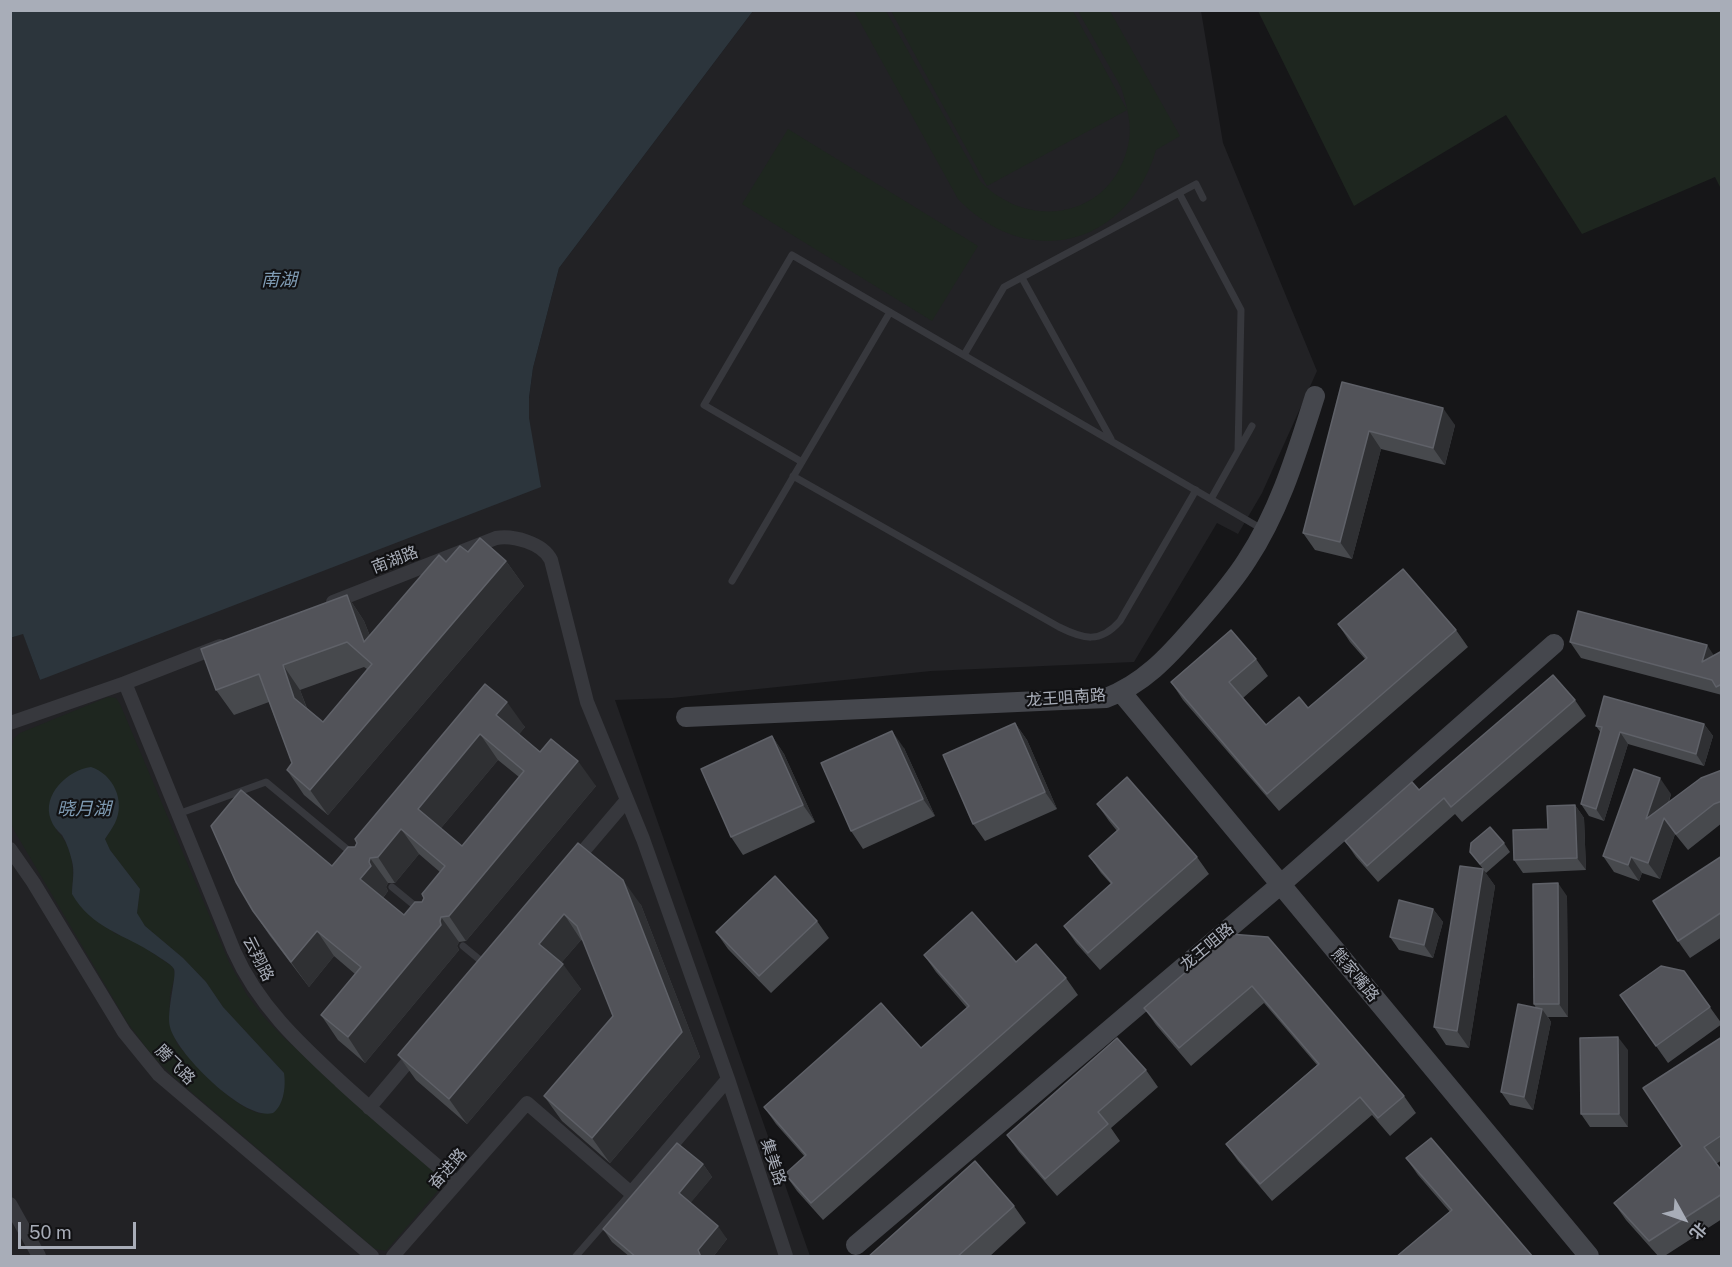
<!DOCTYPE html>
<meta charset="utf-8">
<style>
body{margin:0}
#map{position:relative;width:1732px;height:1267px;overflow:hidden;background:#161618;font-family:"Public Sans","Noto Sans SC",sans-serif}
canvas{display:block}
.frame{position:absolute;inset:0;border:12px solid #a8adb8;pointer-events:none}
.north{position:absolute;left:1654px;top:1189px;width:60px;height:60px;-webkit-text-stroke:4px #111113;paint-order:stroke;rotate:130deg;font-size:16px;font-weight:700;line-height:24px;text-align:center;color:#a8adb8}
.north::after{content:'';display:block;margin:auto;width:21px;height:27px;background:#a8adb8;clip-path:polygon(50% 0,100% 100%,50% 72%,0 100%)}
.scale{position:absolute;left:18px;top:1222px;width:118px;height:27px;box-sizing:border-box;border:3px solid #a8adb8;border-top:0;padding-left:8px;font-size:18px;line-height:21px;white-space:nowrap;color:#a8adb8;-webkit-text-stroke:4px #111113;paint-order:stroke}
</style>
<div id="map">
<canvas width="1732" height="1267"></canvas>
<div class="frame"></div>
<div class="north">北</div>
<div class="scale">50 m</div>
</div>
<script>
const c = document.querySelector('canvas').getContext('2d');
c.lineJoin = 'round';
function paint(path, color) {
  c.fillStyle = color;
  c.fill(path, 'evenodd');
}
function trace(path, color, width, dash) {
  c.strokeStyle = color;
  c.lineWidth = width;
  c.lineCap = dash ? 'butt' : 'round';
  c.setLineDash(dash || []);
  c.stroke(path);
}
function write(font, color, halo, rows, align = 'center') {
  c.font = font + ' "Public Sans","Noto Sans SC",sans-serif';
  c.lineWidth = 4.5;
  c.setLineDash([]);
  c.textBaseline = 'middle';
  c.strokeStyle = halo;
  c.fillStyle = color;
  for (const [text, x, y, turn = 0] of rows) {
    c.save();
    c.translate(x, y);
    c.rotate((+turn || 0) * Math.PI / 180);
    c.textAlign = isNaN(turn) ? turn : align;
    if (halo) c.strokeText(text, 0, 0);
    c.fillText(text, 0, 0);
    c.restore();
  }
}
paint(new Path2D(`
 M753,11H1201L1223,143L1317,371L1262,493L1238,534L1217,523L1134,662L931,671L672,698L615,700L810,1256H11V638L23,633L40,680L529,418V398L533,368L559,268Z`), '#222225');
paint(new Path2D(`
 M854,11H886L980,181C1029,232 1111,218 1128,146C1133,126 1127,107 1121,87L1078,11H1110L1180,136L1156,150C1128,246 1028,272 958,199Z
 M891,11H1073L1127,110L987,186Z
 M1258,11H1721V189L1715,177L1582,234L1506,115L1354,206Z
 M788,129L978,246L932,321L742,204Z
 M108,697L116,698L120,704L229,962L247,995L263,1016L283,1037L439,1176L442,1186L386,1251L375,1249L175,1078L151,1054L127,1022L15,832L11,823L10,753L14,738L20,733ZM115,823L105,839L106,845L140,889L137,913L139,919L145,926L183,958L206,982L223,1007L284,1073L283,1098L261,1114C227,1103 201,1070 177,1044L169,1022L170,995L175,975L173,967L135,941L114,933L72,890C75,869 72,845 56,830Z`), '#1e261f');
paint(new Path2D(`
 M11,10H753V11L559,268L533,368L529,398V418L541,487L40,680L23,634L10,638Z
 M91,767C113,774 126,801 115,823C112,829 108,834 105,839L110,850L140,889L137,913L145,926L183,958L206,982L223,1007L284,1073C286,1086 284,1105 273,1113C245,1122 176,1053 170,1027C166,1013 177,975 174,969C170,963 161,959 156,955C126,935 91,928 72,894C72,883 75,872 72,861C70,853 67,843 62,835C57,830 53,826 51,820C41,795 68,770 91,767Z`), '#2c353c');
trace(new Path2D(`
 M1179,193L1241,310L1238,451
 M1022,278L1111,439
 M964,355L1004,287L1196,184L1203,198
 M802,462L704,405L792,255L1262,529
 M793,476L1059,627C1083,639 1100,644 1120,621L1196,490
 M1211,499L1252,426
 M732,581L890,312
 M178,814L266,782L354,855
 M392,887L420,910
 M463,946L486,965
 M576,1256L631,1193`), '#37383d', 7);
trace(new Path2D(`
 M333,602L496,538C513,535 543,543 551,560L587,702L643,839L728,1079L786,1256
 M125,683L234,951C258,1005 298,1042 340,1081C378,1116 418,1149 457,1183
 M10,723L125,683L220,646
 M10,849L33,882L124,1032L159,1075L372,1256
 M575,861L626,801
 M369,1108L417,1051
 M10,1204L39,1256
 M393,1256L527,1103L631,1193L728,1079`), '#37383d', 14);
trace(new Path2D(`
 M1121,692L1589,1256
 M686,717L1106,698C1143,684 1168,657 1193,628C1212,606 1232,584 1247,560C1280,510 1297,452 1315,396
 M856,1245L1280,885L1554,644`), '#45474d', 20);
paint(new Path2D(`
 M1342,382L1455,425L1445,465L1381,449L1352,559L1315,550L1303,533Z
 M468,552L506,561L524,586L328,815L304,795L287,770L292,763L269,702L234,715L216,690L347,595L364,621L370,636L446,562ZM364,667L367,669L323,722L307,708L300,690Z
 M1338,624L1456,630L1468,647L1279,811L1183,700L1171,682L1256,659L1268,676L1243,698L1266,725L1308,708L1365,659L1350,642Z
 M1570,642L1714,655L1722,651V695L1581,658Z
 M485,684L525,727L519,734L540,752L596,786L466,941L459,942L457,946L459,950L365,1063L338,1040L321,1015L355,974L334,956L309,987L270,936L253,911L332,866L355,847ZM498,760L519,777L462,846L441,828ZM419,854L440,872L422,902L404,915L383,898L388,891L386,887L388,883H395Z
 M1575,700L1586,716L1462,822L1455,814L1378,882L1356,857L1345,841L1419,790Z
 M1015,723L1027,740L1057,809L985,841L973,824Z
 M1704,724L1713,736L1704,766L1628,744L1604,821L1589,816L1581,804L1601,733L1596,726Z
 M772,736L784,754L815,822L743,855L731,837Z
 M904,748L935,816L863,849L851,831Z
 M1722,770V823L1688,850L1675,834L1660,879L1642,873L1639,881L1614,872L1603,856L1671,794L1669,802Z
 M1097,804L1197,857L1209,874L1100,970L1076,943L1064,926L1111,884L1101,873L1089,856L1117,831L1109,821Z
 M1575,805L1584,818L1586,870L1523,873L1514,860Z
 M578,843L641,905L700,1057L610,1163L562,1121L544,1096L613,1016L583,941L581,940L561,963L581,989L467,1124L416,1080L398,1055Z
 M1504,843L1510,852L1486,873L1484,871L1495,886L1469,1048L1446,1045L1434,1027L1483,869L1470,852Z
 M1722,856V937L1690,958L1678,941Z
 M1567,896L1568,1017H1548L1551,1022L1533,1110L1510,1105L1501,1092L1536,1008L1534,1004Z
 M1433,909L1443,922L1433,958L1399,950L1390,937Z
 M817,921L829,938L771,993L728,949L716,932Z
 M1230,934L1404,1096L1416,1113L1390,1136L1372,1115L1272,1201L1238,1161L1226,1144L1317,1065L1264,1003L1191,1066L1156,1025L1144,1008Z
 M924,955L1016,962L1066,978L1078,995L823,1220L797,1191L785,1174L805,1157L776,1124L764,1107L921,1048L967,1008L936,972Z
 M1684,971L1722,1024L1668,1063L1620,995Z
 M1722,1037V1160L1716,1164L1722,1171V1219L1663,1257H1659L1626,1220L1614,1203L1682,1146Z
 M1628,1050V1127H1590L1581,1114Z
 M1146,1070L1158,1087L1111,1128L1120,1141L1057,1196L1019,1152L1007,1135Z
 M1406,1158L1533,1257L1450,1212L1418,1175Z
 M703,1164L712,1177L690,1203L727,1239L713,1257H630L612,1242L603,1229Z
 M1014,1206L1026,1223L989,1257H868Z`), '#47494d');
paint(new Path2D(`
 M1443,408L1455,425L1445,465L1433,448Z
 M1369,431L1381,449L1352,559L1340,542Z
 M506,561L524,586L328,815L310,790Z
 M347,595L364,621L382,667L364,642Z
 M1707,645L1717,660L1702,662Z
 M283,665L300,690L312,723L294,698Z
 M507,702L525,727L514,740L496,715Z
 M1015,723L1027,740L1057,809L1045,792Z
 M1704,724L1713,736L1704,766L1696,754Z
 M892,731L904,748L935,816L923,799Z
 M1620,732L1628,744L1604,821L1596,809Z
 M480,734L498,760L436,834L418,809Z
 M772,736L784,754L815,822L803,805Z
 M578,761L596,786L466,941L449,916Z
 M1660,778L1671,794L1657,834L1646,819Z
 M1575,805L1584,818L1586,870L1577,858Z
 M1664,818L1675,834L1660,879L1648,863Z
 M401,829L419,854L395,883L378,857Z
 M1631,857L1642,873L1639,881L1628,865Z
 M370,858L388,883L386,887L388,891L378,904L360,879Z
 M1483,869L1495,886L1469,1048L1457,1031Z
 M623,880L641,905L700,1057L610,1163L592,1138L682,1032Z
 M1558,883L1567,896L1568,1017L1559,1004Z
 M1433,909L1443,922L1433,958L1424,945Z
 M564,914L581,940L556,969L539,944Z
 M441,917L459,942L457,946L459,950L365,1063L348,1037Z
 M317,931L334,956L309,987L291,962Z
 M563,964L581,989L467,1124L449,1099Z
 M1542,1009L1551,1022L1533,1110L1524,1097Z
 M1618,1037L1628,1050V1127L1619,1114Z
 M703,1164L712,1177L688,1206L679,1193Z
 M718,1226L727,1239L713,1257H701L698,1250Z`), '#2f3033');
const building = new Path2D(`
 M1342,382L1443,408L1433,448L1369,431L1340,542L1303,533Z
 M480,538L506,561L310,790L287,770L292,763L259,674L216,690L201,649L347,595L364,642L439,555L446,562L460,546L468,552ZM347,642L372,664L323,722L294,698L283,665Z
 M1403,569L1456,630L1267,794L1171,682L1231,630L1256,659L1229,682L1266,725L1299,697L1308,708L1367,658L1338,624Z
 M1578,611L1707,645L1702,662L1722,651V684L1716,687L1712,680L1570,642Z
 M1553,675L1575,700L1451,807L1444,798L1367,866L1345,841L1412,782L1419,790Z
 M485,684L507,702L496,715L540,752L551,739L578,761L449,916L441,917L440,921L441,925L348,1037L321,1015L361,967L317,931L291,962L253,911L236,882L211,826L241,790L332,866L348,847H355L357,843L355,839ZM480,734L524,771L462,846L418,809ZM401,829L445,866L422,894L424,898L422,902H415L404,915L360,879L371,866L369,862L370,858L378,857Z
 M1604,696L1704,724L1696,754L1620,732L1596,809L1581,804L1602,727L1596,726Z
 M1015,723L1045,792L973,824L943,755Z
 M892,731L923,799L851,831L821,763Z
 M772,736L803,805L731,837L701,769Z
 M1634,769L1660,778L1646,819L1701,778L1722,770V801L1714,804L1676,834L1664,818L1648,863L1631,857L1628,865L1603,856Z
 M1127,777L1197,857L1088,953L1064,926L1112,883L1089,856L1119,829L1097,804Z
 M1575,805L1577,858L1514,860L1513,830L1548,829L1547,806Z
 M1490,827L1504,843L1480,864L1470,852L1471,843Z
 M578,843L623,880L682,1032L592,1138L544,1096L613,1016L577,926L564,914L539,944L563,964L449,1099L398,1055Z
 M1722,856V912L1678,941L1653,901Z
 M1460,866L1483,869L1457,1031L1434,1027Z
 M775,876L817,921L759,976L716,932Z
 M1558,883L1559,1004H1534L1533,884Z
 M1399,900L1433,909L1424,945L1390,937Z
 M972,912L1016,962L1036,944L1066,978L811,1203L785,1174L806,1155L764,1107L881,1003L921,1048L969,1006L924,955Z
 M1230,934L1268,937L1404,1096L1378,1118L1360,1097L1260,1184L1226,1144L1319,1064L1252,986L1179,1048L1144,1008Z
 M1661,966L1684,971L1710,1007L1656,1046L1620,995Z
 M1518,1004L1542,1009L1524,1097L1501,1092Z
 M1618,1037L1619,1114H1581L1580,1038Z
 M1722,1037V1135L1704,1147L1722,1171V1194L1649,1241L1614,1203L1682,1146L1643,1088Z
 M1117,1038L1146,1070L1098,1112L1108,1124L1045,1179L1007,1135Z
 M1431,1138L1533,1257H1396L1452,1210L1406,1158Z
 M677,1143L703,1164L679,1193L718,1226L698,1250L701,1257H636L603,1229Z
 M975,1161L1014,1206L957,1257H868Z`);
paint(building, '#525359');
trace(building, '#5f6168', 1.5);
write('16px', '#a8adb8', '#111113', [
 ["南湖路",395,560,-21],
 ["龙王咀南路",1066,698,-4],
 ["龙王咀路",1207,947,-40],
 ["云翔路",258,959,63],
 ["熊家嘴路",1355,975,50],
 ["腾飞路",175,1065,45],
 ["集美路",773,1162,72],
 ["奋进路",448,1169,-49]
]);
write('italic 18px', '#7f9bb3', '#111113', [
 ["南湖",279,280],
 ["晓月湖",84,809]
]);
</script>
